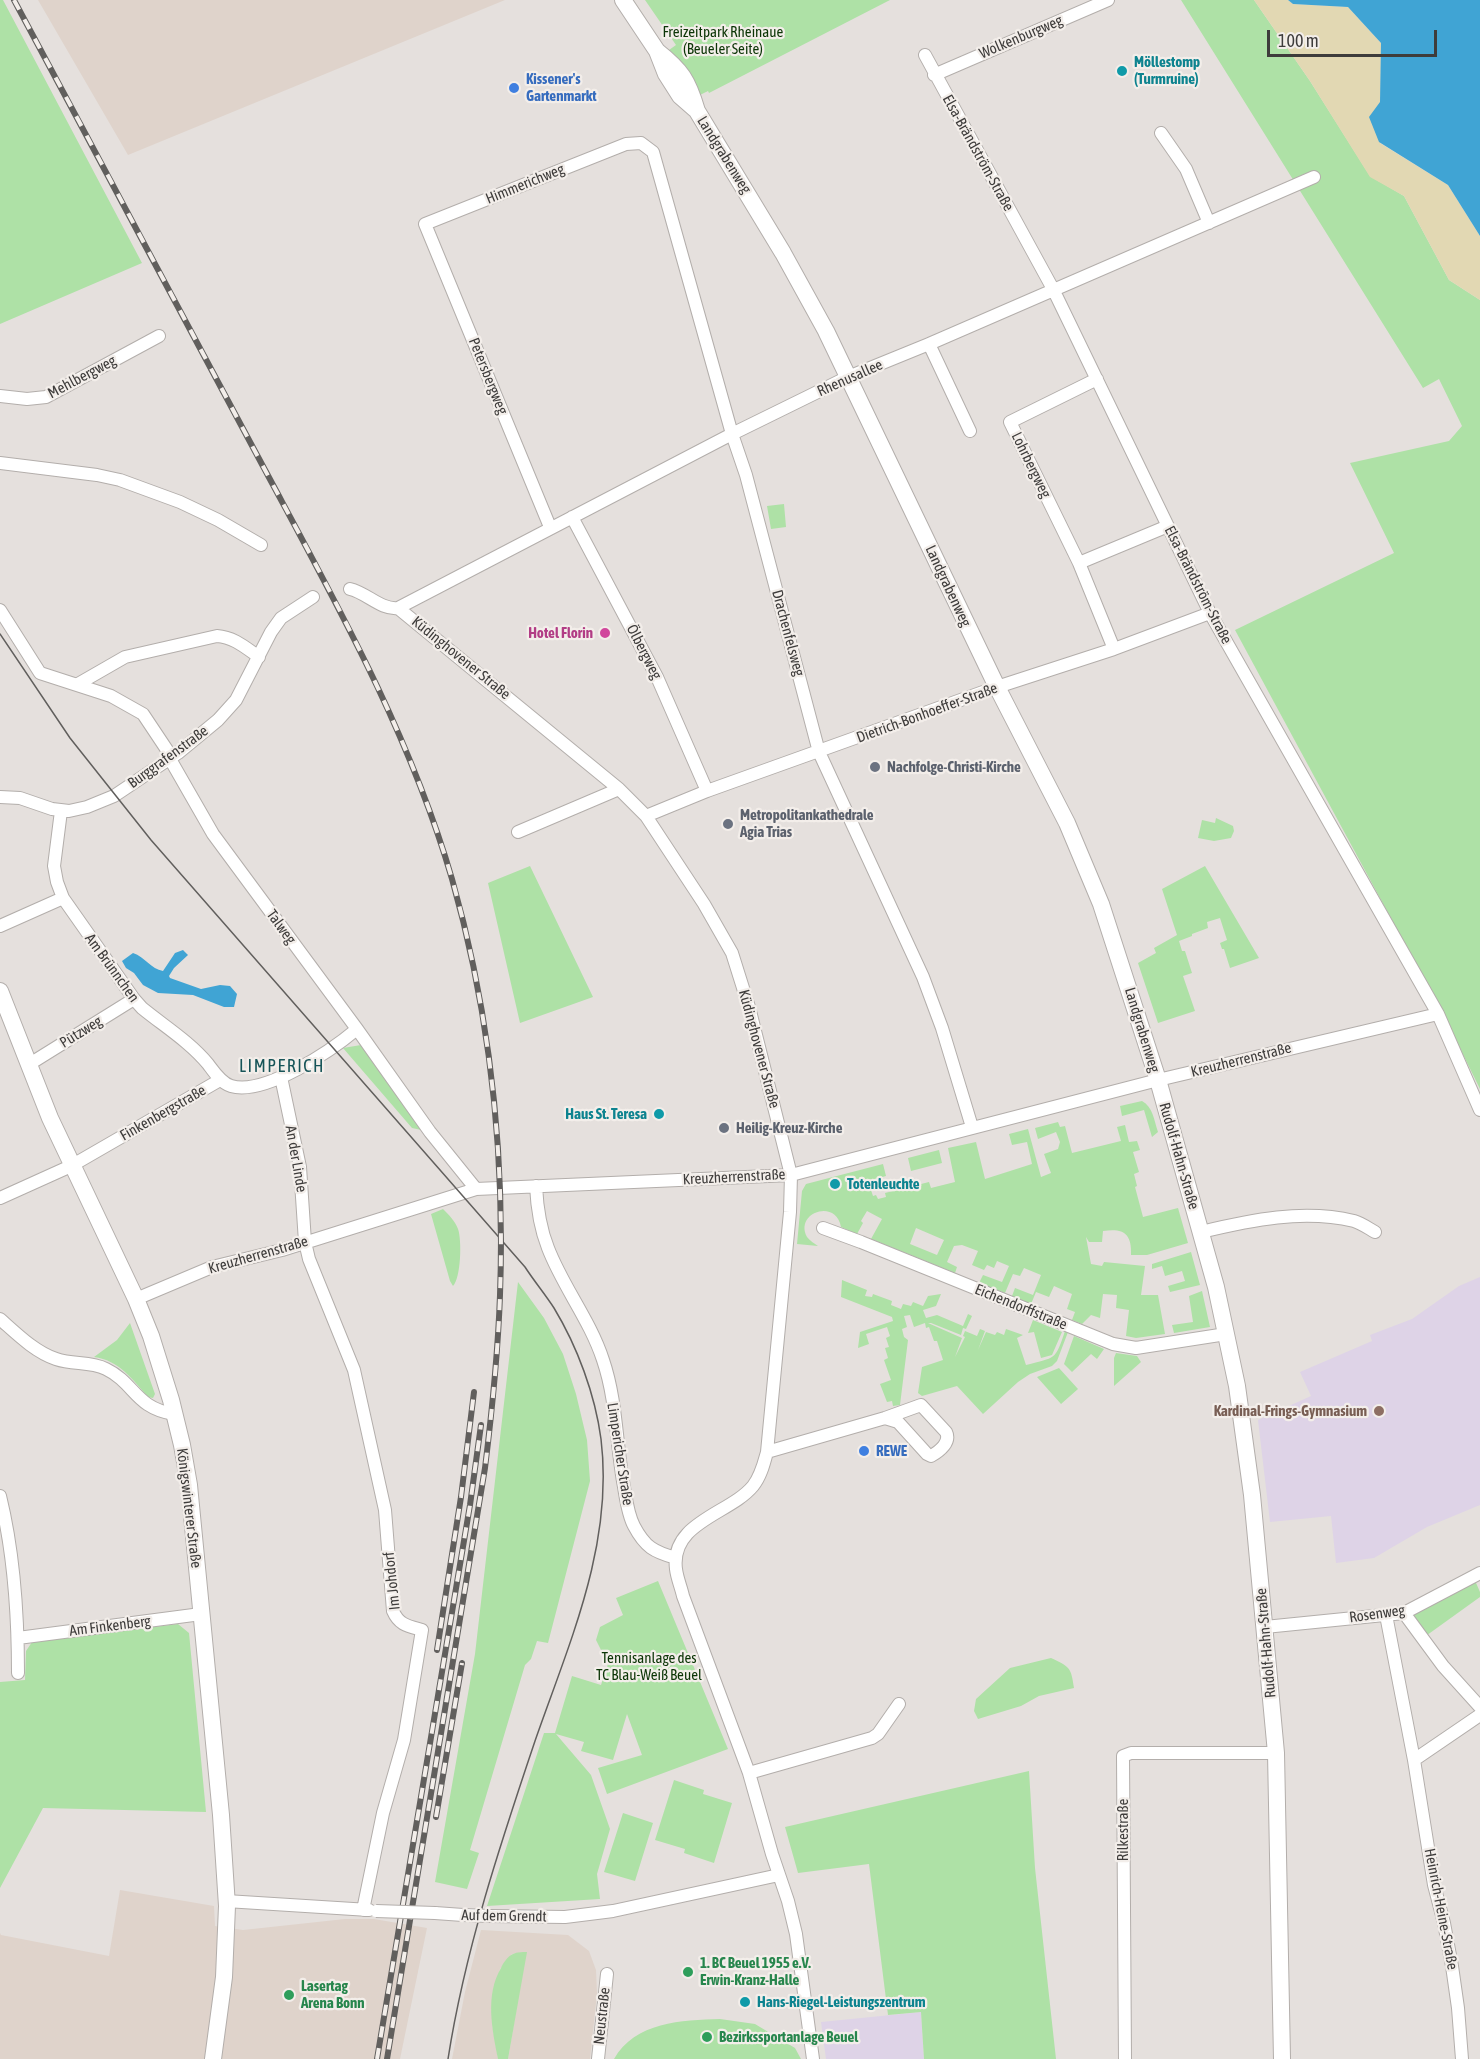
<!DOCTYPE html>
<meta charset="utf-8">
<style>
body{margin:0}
#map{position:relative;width:1480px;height:2059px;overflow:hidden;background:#e5e0dd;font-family:"Asap Condensed",sans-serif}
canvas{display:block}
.scale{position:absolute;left:1267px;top:30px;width:170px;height:27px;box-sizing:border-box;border:3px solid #3e3c3b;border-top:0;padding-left:8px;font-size:18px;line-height:21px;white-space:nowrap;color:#3e3c3b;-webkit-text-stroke:4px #f3eeea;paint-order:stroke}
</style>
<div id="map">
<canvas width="1480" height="2059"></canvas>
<div class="scale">100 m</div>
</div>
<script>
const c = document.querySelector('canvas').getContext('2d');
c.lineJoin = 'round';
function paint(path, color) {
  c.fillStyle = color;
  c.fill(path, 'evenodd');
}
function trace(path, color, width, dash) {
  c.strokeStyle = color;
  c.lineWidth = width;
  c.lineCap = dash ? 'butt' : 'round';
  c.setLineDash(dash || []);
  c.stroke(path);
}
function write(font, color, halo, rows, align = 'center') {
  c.font = font + ' "Asap Condensed",sans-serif';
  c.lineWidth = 4.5;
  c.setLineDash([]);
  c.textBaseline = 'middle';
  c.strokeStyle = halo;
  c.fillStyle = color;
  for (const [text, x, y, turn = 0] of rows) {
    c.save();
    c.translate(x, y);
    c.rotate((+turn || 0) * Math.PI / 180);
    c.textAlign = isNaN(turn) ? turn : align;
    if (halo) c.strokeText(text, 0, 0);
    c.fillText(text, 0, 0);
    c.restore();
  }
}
paint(new Path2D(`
 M38,0H505L128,155Z
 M120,1890L214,1906L215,1926L243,1930L345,1919H374L427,1928L400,2059H0V1933L1,1935L109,1956Z
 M481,1930L568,1935L589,1951L596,1970L597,1994L590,2059H508L526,1952L512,1954L500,1969L492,2023L498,2059H452L465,1992Z`), '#dfd3cb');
paint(new Path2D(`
 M1480,1277V1505L1427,1527L1374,1558L1336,1563L1331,1516L1270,1522L1258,1420L1311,1396L1300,1372L1372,1341L1370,1335L1412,1319L1459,1286Z
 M921,2012L924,2059H826L821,2022Z`), '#ded3e7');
paint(new Path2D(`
 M0,0H3L142,263L0,324Z
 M645,0H890L709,93L708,91L698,96L669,50L676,45Z
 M1181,0H1254L1310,81L1370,176L1404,196L1449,280L1480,300V1089L1447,1022L1235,630L1394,553L1350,463L1449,441L1462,426L1439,379L1423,388Z
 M784,504L786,527L771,529L767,506Z
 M1216,818L1233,826L1234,831L1231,838L1214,841L1198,838L1202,820L1215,823Z
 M530,866L593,997L520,1023L488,883Z
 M1205,866L1259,958L1230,968L1224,949H1222L1220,943L1227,940L1220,918L1207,922L1208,928L1192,934V936L1179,941L1182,951H1185L1192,973L1183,976L1195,1011L1158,1023L1138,963L1156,953L1154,948L1177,935L1162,889Z
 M361,1045L426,1131L412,1128L343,1048Z
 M1142,1101C1153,1107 1154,1120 1158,1132L1152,1137L1144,1110L1122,1116L1120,1106Z
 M1058,1122L1060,1127L1065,1126L1072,1153L1121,1141L1117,1127L1125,1125L1129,1142L1137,1141L1140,1150L1133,1152L1139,1172L1134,1174L1137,1186L1135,1187L1143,1217L1178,1208L1188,1243L1147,1255H1131C1132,1233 1123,1228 1103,1231L1102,1242H1089L1086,1237L1091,1264L1102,1266L1104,1262L1145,1266L1141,1295H1158L1165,1334L1136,1338L1126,1336L1129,1310L1116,1308L1117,1295L1103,1294L1100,1318L1091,1315L1082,1324L1072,1320L1075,1312L1067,1309L1072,1294L1054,1286L1049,1297L1036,1292L1031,1304L1012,1296L1015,1288L1033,1295L1041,1275L1024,1268L1020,1276L1013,1274L1005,1293L979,1283L983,1275L1002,1282L1009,1266L997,1261L994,1268L987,1265L984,1270L972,1265L978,1251L962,1245L954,1246L947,1262L957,1267L955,1273L871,1239L882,1219L867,1211L861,1221L863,1223L857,1234L841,1227C836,1198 794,1213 807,1237C810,1241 815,1244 818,1246L797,1244L802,1191L806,1184L883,1164L886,1176L868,1181L873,1196L876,1195L878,1199L886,1197L885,1193L929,1182L931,1188L955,1182L948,1148L976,1142L985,1179L1032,1164L1027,1142L1012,1145L1009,1134L1028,1129L1041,1177L1051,1173L1044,1154L1058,1149L1060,1142L1056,1132L1038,1139L1035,1128ZM916,1228L944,1240L937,1255L910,1244Z
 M939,1150L942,1163L911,1171L908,1158Z
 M443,1209C449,1215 455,1221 458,1229C462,1240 461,1278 453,1286L450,1281L431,1214Z
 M1191,1252L1200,1285L1170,1292L1168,1286L1185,1281L1182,1271L1165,1276L1162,1266L1152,1269V1264Z
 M842,1280L867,1290L865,1296L872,1297L873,1294L892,1301L891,1305L901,1309L903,1304L911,1306L913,1302L923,1306L928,1296L941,1294L936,1306L923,1310L926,1318L937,1315L963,1326L968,1314L972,1316L966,1329L963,1328L961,1335L931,1323H928L962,1338L955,1357L965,1337L963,1336L965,1331L977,1336L980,1329L985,1331L978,1350L986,1332L995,1335L997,1332L1004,1335L1006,1329L1023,1335L1017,1338L1026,1365C1056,1357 1055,1361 1065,1331L1068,1332L1057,1361L1052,1366L1030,1374L1018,1382L983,1414L957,1386L922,1396L918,1393L922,1367L943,1360L937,1341H934L929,1327L926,1328L925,1323L914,1327L910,1315L904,1316L907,1327L902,1329L904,1337L908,1340L900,1405L893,1406L892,1401L887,1402L880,1384L891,1380L884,1360L888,1358L885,1348L889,1347L886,1338L890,1336L887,1327L866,1334L869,1344L858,1348L860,1332L893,1321L892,1317L841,1297Z
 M518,1282L544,1318L563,1354L576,1394L587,1440L590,1481L548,1643L537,1641L531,1659L525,1665L470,1850L479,1853L467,1889L435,1882L475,1654Z
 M1202,1291L1210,1327L1174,1333L1172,1325L1193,1322L1189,1296Z
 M1033,1320L1062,1332L1052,1355L1041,1358L1034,1332L1028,1333Z
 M130,1323L155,1394L153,1398L148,1397C133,1380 119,1360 94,1357L117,1340Z
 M1074,1336L1104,1349L1097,1359L1091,1354L1072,1372L1064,1364Z
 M1116,1353L1137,1356L1141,1362L1114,1386V1358Z
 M1059,1368L1078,1389L1061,1404L1037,1377Z
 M1473,1576L1480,1592V1597L1423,1638L1404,1613Z
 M658,1581L728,1749L607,1794L598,1768L642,1755L627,1714L613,1760L581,1751L584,1742L556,1734L591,1775L610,1829L597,1874L600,1899L487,1906L544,1733H555L572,1676L601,1685L608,1664L596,1640L600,1627L623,1615L616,1598Z
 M178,1624L189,1633L206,1812L43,1808L0,1888V1682L25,1680L26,1651L32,1642Z
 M1051,1658C1070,1667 1071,1667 1074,1688L1039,1696L1021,1706L978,1719L974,1711L976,1699L1010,1668Z
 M1029,1771L1035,1868L1056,2059H924L921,2012L888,2015L869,1864L798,1873L785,1827Z
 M674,1780L704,1790L703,1794L732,1803L714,1863L684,1853L685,1849L655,1840Z
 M623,1813L653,1823L635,1881L604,1872Z
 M527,1952L508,2059H498C492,2029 485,1995 501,1968C503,1963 508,1956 513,1954C517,1952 523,1952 527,1952Z
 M720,2019L755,2024L795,2048L801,2059H614C635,2022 682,2020 720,2019Z`), '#aee1a6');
paint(new Path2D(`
 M1254,0H1288L1293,4L1348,7L1381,43L1380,143L1448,185L1480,236V300L1449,280L1404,196L1370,177L1310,81Z`), '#e2d8b3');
paint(new Path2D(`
 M1288,0H1480V236L1448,185L1379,142L1369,117L1380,102L1381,43L1348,7L1293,4Z
 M183,950L188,955L174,968L169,976L170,978L201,989L220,985L230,986L237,994L234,1007H224L193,995L158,993L143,985L134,973L126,968L122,961L133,953C145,957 151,969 163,971L175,953Z`), '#40a4d4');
const street = new Path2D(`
 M925,55L1053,289L1210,613L1438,1014L1480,1110
 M934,75L1108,0
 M1161,133L1186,169L1209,223
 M929,344L970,431
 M1097,379L1010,422L1079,563L1114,649
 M0,396L27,399L46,397L159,336
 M0,463L97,475L120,480L180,502L218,520L261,545
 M572,517L657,677L707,791
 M550,527L425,224L626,144L641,143L653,152L732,434L746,475L819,752L923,977L942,1028L972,1127
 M1079,563L1168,526
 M350,589C367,593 381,610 398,608L619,789L646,816L704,904L732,953L749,1007L791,1175L790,1212L767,1452C764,1463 761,1476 753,1486C730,1514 670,1522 676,1569C677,1578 681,1587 683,1596L749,1773L772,1854L788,1901L796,1934L813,2059
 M398,608L732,434L848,377L929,344L1314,177
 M0,610L40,673L111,696L143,714L167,750L170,759L213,834L357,1029L430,1132L476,1189
 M78,684L125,657L217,636C234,637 246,648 259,657
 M0,797L20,798L52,809L69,811L87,807L114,796L178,753L218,720L236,700L271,632L281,618L313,597
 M61,811L54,866L57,882L63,898L134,999L142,1008C164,1026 190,1042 208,1064C214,1072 221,1083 231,1086C265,1096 332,1050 357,1029
 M646,816L707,791L997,687L1114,649L1210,613
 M518,832L619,789
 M0,926L63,898
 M28,1065L134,999
 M281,1077L300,1167L305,1242L309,1259L354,1370L385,1510L393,1611C399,1625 408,1626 422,1630L404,1740L383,1813L363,1910
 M536,1186C537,1207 540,1228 548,1248C563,1287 590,1320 603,1360C617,1401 616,1444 624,1487C626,1499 628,1515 634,1526C645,1547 654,1552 676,1558
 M0,1198L71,1166L220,1080
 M823,1228L861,1242L1113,1344L1136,1348L1226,1334
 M1201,1232C1251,1220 1303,1209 1354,1221C1361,1223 1368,1228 1375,1232
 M136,1299L212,1267L282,1250L476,1189L791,1175L1158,1080L1438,1014
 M0,1319C17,1334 35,1352 56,1359C73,1365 90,1361 106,1369C135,1383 135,1408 174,1414
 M767,1452L885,1418L921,1405L946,1432C951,1442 940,1451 931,1456L927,1454L898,1422L885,1418
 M0,1496C14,1553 18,1613 18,1673
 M1404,1613L1443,1666L1480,1707
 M1386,1615L1414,1760L1434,1885L1444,1923L1452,1966L1458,2008L1462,2059
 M1265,1627L1404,1613L1480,1573
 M18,1638L201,1614
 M1414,1760L1480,1715
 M749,1773L872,1738L878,1734L899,1704
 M226,1901L369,1910
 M435,1913L463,1915
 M490,1916L565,1917L613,1911L779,1875
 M598,2059L607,1974
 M1125,2059L1123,1756L1131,1753H1276`);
const secondary = new Path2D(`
 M623,0L657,51L666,74L680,96L696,110
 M657,51C681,70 688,80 697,111L783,253L826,331L997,687L1067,823L1101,904L1158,1080L1216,1287L1237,1386L1252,1495L1276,1753L1282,2059
 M0,991L50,1118L136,1299L151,1336L171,1400L182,1445L189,1485L221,1815L227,1906L224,1977L213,2059`);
trace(street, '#b3aeab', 14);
trace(secondary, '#b3aeab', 18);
trace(street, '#fff', 12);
trace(secondary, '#fff', 16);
trace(new Path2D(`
 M0,634L70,738L151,840L525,1267C534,1281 545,1294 554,1308C577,1346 595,1394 601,1439C614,1545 569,1643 535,1741C500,1845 465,1950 448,2059`), '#615f5d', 1.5);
const rail = new Path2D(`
 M14,0C95,151 176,303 257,455C330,592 408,728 452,879C490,1013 505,1155 500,1295C498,1353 492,1411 485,1468L387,2059
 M437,1650L461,1497L474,1392
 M436,1817L462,1663
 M377,2059L470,1505L481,1425`);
trace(rail, '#615f5d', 6);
trace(rail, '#f3eeea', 4, [11]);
const streetBridge = new Path2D(`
 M376,1911L435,1913
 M463,1915L490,1916`);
trace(streetBridge, '#b3aeab', 14, []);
trace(streetBridge, '#fff', 12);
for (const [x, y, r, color] of [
 [1122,71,6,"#0f9aa8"],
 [514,88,6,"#3f7fe0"],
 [605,633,6,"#d1479c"],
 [875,767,6,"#6b7280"],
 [728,824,6,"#6b7280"],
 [659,1114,6,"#0f9aa8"],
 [724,1128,6,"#6b7280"],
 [835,1184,6,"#0f9aa8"],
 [1379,1411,6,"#8d6e63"],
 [864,1451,6,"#3f7fe0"],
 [688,1972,6,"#2e9e5b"],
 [289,1995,6,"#2e9e5b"],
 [745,2002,6,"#0f9aa8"],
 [707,2037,6,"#2e9e5b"]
]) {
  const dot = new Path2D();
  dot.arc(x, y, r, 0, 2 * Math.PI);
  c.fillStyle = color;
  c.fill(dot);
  trace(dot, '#f3eeea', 2);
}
write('15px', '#0b3506', '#f3eeea', [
 ["Freizeitpark Rheinaue",723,32],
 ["(Beueler Seite)",723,49],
 ["Tennisanlage des",649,1658],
 ["TC Blau-Weiß Beuel",649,1675]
]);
write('15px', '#3e3c3b', '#f3eeea', [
 ["Wolkenburgweg",1021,37,-23],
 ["Elsa-Brändström-Straße",978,153,61],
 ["Landgrabenweg",724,155,58],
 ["Himmerichweg",525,184,-22],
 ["Petersbergweg",488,376,68],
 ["Mehlbergweg",82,377,-28],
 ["Rhenusallee",850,378,-24],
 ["Lohrbergweg",1031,465,64],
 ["Elsa-Brändström-Straße",1198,585,63],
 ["Landgrabenweg",948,586,65],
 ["Drachenfelsweg",788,633,75],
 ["Ölbergweg",644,652,63],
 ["Küdinghovener Straße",461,658,39],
 ["Dietrich-Bonhoeffer-Straße",927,713,-20],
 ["Burggrafenstraße",168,757,-36],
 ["Talweg",281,927,54],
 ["Am Brünnchen",112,968,54],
 ["Landgrabenweg",1142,1030,73],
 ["Pützweg",81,1032,-32],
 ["Küdinghovener Straße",759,1049,75],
 ["Kreuzherrenstraße",1241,1060,-14],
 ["Finkenbergstraße",163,1113,-30],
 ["Rudolf-Hahn-Straße",1179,1156,74],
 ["An der Linde",296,1159,80],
 ["Kreuzherrenstraße",734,1177,-3],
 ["Kreuzherrenstraße",258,1255,-16],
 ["Eichendorffstraße",1021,1307,22],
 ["Limpericher Straße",620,1454,81],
 ["Königswinterer Straße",189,1508,83],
 ["Im Johdorf",392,1581,-96],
 ["Rosenweg",1377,1614,-8],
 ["Am Finkenberg",110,1626,-7],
 ["Rudolf-Hahn-Straße",1266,1643,-95],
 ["Rilkestraße",1123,1830,-90],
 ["Heinrich-Heine-Straße",1441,1909,79],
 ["Auf dem Grendt",504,1916,1],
 ["Neustraße",602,2016,-84]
]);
write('bold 15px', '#0d838f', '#f3eeea', [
 ["Möllestomp",1134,62],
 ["(Turmruine)",1134,79],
 ["Haus St. Teresa",647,1114,"right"],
 ["Totenleuchte",847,1184],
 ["Hans-Riegel-Leistungszentrum",757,2002]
], 'left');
write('bold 15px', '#366cbe', '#f3eeea', [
 ["Kissener's",526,79],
 ["Gartenmarkt",526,96],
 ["REWE",876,1451]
], 'left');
write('bold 15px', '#b23c85', '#f3eeea', [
 ["Hotel Florin",593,633]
], 'right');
write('bold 15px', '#5b616d', '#f3eeea', [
 ["Nachfolge-Christi-Kirche",887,767],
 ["Metropolitankathedrale",740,815],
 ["Agia Trias",740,832],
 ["Heilig-Kreuz-Kirche",736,1128]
], 'left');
write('bold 15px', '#785e54', '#f3eeea', [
 ["Kardinal-Frings-Gymnasium",1367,1411]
], 'right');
write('bold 15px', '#27864d', '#f3eeea', [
 ["1. BC Beuel 1955 e.V.",700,1963],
 ["Erwin-Kranz-Halle",700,1980],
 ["Lasertag",301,1986],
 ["Arena Bonn",301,2003],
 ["Bezirkssportanlage Beuel",719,2037]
], 'left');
c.letterSpacing = '1.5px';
write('18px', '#175458', '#f3eeea', [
 ["LIMPERICH",282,1066]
]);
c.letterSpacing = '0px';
</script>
